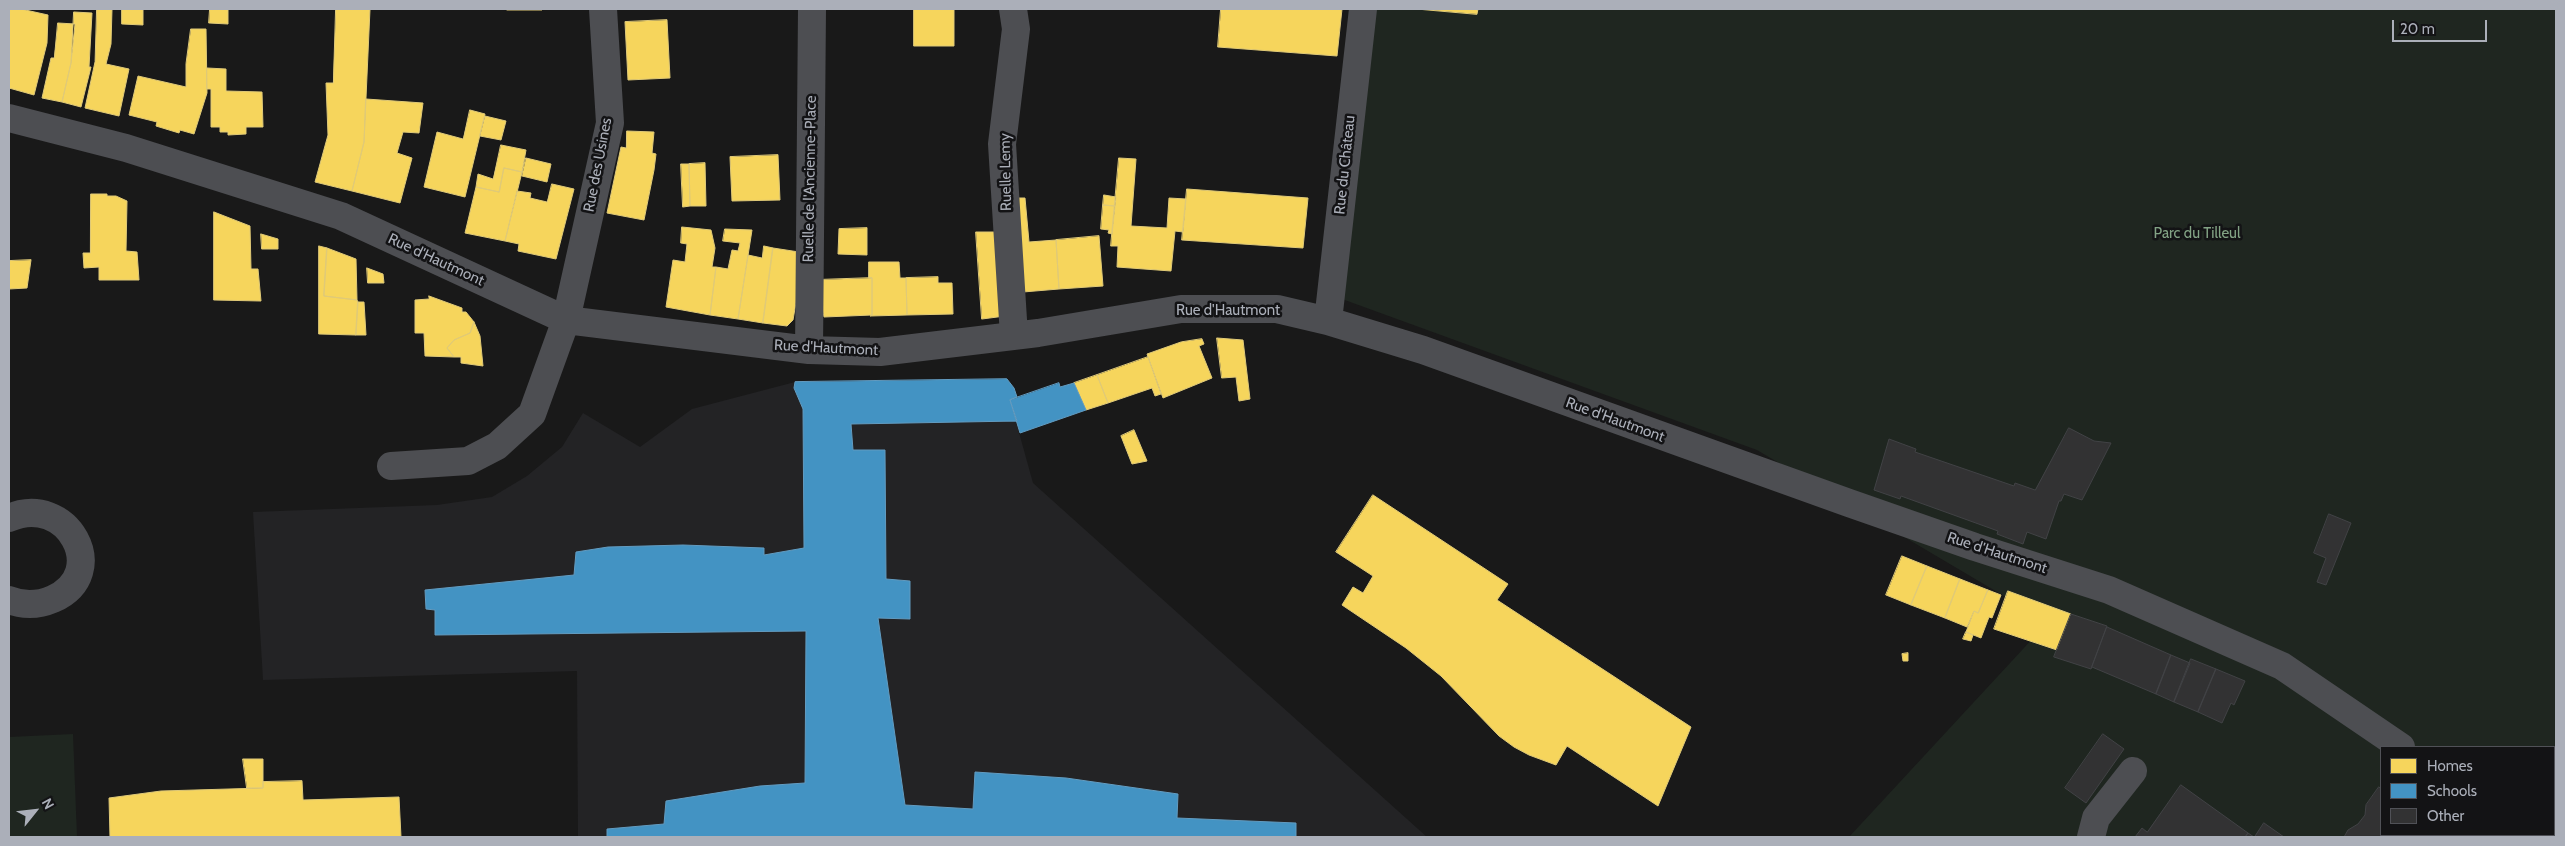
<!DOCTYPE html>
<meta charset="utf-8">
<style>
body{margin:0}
#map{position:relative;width:2565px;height:846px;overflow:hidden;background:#191919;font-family:Cabin,sans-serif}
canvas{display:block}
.frame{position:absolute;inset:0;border:10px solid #abafb9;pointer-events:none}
.legend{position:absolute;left:2380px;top:746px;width:175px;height:90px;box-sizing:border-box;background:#131315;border:1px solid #505157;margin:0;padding:6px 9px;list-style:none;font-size:15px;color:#abafb9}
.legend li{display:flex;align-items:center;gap:10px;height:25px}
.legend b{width:25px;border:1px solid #505157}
.north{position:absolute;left:10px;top:786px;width:50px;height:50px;-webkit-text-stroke:4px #131315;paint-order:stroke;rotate:61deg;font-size:14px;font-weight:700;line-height:20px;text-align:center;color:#abafb9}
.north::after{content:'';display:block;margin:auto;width:18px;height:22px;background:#abafb9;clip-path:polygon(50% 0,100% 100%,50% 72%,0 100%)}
.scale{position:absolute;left:2392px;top:20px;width:95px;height:22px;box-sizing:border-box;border:2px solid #abafb9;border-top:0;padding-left:6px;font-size:15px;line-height:18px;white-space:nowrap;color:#abafb9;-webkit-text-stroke:4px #131315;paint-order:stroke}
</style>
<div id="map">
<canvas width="2565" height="846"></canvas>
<div class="frame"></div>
<ul class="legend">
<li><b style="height:14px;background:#f6d55c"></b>Homes</li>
<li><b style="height:14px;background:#4393c3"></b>Schools</li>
<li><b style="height:14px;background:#323233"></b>Other</li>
</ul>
<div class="north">N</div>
<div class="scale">20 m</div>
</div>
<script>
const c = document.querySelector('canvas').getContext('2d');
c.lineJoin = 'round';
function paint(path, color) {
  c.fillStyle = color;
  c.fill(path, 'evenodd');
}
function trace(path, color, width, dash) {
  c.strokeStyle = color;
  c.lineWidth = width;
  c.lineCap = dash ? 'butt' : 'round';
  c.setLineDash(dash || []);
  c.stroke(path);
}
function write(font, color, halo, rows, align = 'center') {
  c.font = font + ' Cabin,sans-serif';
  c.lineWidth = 5;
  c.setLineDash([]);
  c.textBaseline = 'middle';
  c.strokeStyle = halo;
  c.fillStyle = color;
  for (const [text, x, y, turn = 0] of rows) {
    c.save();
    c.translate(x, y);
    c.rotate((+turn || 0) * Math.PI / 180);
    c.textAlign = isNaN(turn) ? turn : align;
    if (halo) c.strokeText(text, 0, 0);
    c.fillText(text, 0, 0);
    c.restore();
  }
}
paint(new Path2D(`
 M1007,379L1014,388L1016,398L1010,400L1033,483L1427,837H578L577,671L263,680L253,512L437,505L492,497L527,476L562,447L583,413L640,447L692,409L795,382Z`), '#232325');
paint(new Path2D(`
 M1370,9H2556V837H1849L2048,622L1757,450L1342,299ZM2381,747H2554V835H2381Z
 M73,734L77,837H9V737Z`), '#1f2620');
const homes = new Path2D(`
 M9,9H21L48,15L47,43L34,95L9,88Z
 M97,9H112L111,44L106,64L129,69L119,116L85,108L95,62Z
 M122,9H143V25L122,24Z
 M210,9H228V24L209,23Z
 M336,9H370L364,142L352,191L315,182L328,135L326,83H333Z
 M507,9H542V10H507Z
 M914,9H954V46H914Z
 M1221,9H1342L1337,56L1218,47Z
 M1417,9H1478L1477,14Z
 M74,12L92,13L89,67H91L81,107L62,102L71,63Z
 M667,20L670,78L628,80L625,22Z
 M58,23L75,24L71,63L62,102L42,98L51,58H54Z
 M191,29H206L207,93L194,134L180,130L179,133L156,126L157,122L129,115L138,76L186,87V64Z
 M207,68L226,69V91L262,92L263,127H246V134L228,135V132H220V127H211V89H207Z
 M366,99L423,103L419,133L403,132L397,153L412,158L400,203L352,191L364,142Z
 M470,110L485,114L465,197L424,187L437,132L463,139Z
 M485,116L506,121L501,140L480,136Z
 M627,131L654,132L652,153L656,154L654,170L644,220L607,213L621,147L626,148Z
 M501,145L526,150L522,172L504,168L499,192L476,187L478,174L493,179Z
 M778,155L780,200L732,201L730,157Z
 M526,158L551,164L547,182L522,176Z
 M1119,158L1136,159L1131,226L1167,228L1169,198L1186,199L1183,232L1175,231L1171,271L1117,267L1118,246H1111Z
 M705,163L706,206H690L689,164Z
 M681,164H689L690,206L683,207Z
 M504,168L522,172L505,241L465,233L476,187L499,192Z
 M552,184L574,189L556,259L518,251L519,244L505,241L517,191L531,193L530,198L547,202Z
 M1187,189L1308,198L1303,248L1182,240Z
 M91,194H107V196H116L127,201L126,251L137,252L139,280H99V267L84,268L83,253H90Z
 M1104,195L1116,197L1115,206L1103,205Z
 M1018,198H1025L1029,242L1056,240L1059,289L1023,292Z
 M1103,205L1115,206L1112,234L1108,233L1109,230L1101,229Z
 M214,212L250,226L251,269H258L261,301L214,300Z
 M682,227L711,230L715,248L712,267H716L710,315L666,307L673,260L685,262L687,244L681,243Z
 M867,228V255L838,254L839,229Z
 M725,229L752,230L738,319L710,315L716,267L728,269L732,250L738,251L740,243L723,241Z
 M976,232H999L1005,316L982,319Z
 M261,234L278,239V249H262Z
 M1099,236L1103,286L1059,289L1056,240Z
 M319,246L327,248L324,296L357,300L358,302L356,335L319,334Z
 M764,246L773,248L763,323L738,319L748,255L762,258Z
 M327,248L356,259L357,300L324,296Z
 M773,248L799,252V285L793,320L787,326L763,323Z
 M31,260L27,288L9,289V261Z
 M869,262H899L900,278H906L907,315L870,316L872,315V278H869Z
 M367,268L383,274L384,283H368Z
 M938,277V283H952L953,314L907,315L906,278Z
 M872,278V315L824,317L816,280Z
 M429,296L462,308V312H466L474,322L470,333L454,340L447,348L454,357L425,356L424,333H415V300L429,299Z
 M358,302H364L366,335H356Z
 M474,322L480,336L483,366L461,363V357H454L447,348L454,340L470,333Z
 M1217,338L1243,340L1250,399L1239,401L1236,377L1222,378Z
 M1202,339L1204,344L1199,346L1212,378L1163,398L1147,354L1181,342Z
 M1148,357L1161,394L1155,396L1152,388L1108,403L1097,375Z
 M1097,375L1108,403L1086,410L1074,383Z
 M1134,430L1147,461L1132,464L1121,436Z
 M1373,495L1508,584L1497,600L1691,727L1658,806L1567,746L1556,765L1529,755L1514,747L1499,736L1441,676L1406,648L1342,605L1353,587L1363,593L1373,576L1336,552Z
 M1902,556L1927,566L1911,605L1886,595Z
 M1927,566L1960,579L1945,618L1911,605Z
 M1960,579L1988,590L1978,613L1974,611L1967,627L1945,618Z
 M1988,590L2001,595L1992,618L1989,617L1981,638L1966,632L1974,611L1978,613Z
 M2008,591L2071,614L2057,650L1994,629Z
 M1966,632L1973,635L1971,641L1963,639Z
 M1908,653V661H1903L1902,654Z
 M243,759H263V788H247Z
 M302,781L303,800L399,797L401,837H110L109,798L161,791L263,788V782Z`);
paint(homes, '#f6d55c');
trace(homes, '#e0ca78', 1);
const schools = new Path2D(`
 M1007,379L1014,388L1017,397L1010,400L1017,421L851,424L853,450H885L886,579L910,581V619L878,618L905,805L973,809L975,772L1066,778L1178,794L1177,818L1296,823V837H607V829L664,824L666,801L760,786L805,783L806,631L435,635V610L426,609L425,590L574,575L576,552L608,547L683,545L764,548V555L804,548L803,409L794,388L795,382Z
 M1059,383L1060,387L1074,383L1086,410L1020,433L1010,400Z`);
paint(schools, '#4393c3');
trace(schools, '#629bc0', 1);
const building = new Path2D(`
 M2069,428L2094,441L2111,443L2082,500L2064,494L2061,501H2059L2046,539L2027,532L2023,544L1997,534L1998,531L1901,496L1900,499L1874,490L1889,439L1916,449L1915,452L2014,486L2015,483L2035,490Z
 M2329,514L2351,523L2326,585L2317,582L2326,558L2314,553Z
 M2071,614L2107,626L2091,669L2054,657Z
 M2107,627L2171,655L2156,694L2092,667Z
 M2171,655L2190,663L2174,702L2156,694Z
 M2191,659L2216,669L2198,712L2174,702Z
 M2216,669L2245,681L2234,705L2231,703L2222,723L2198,712Z
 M2103,734L2124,749L2086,803L2065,788Z
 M2181,785L2248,833L2245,837H2135L2142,828L2147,832Z
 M2379,787L2381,789V835H2433V837H2344L2348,830L2358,824L2365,815L2366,805Z
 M2264,823L2284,837H2245L2248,833L2254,837Z`);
paint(building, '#323233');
trace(building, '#414245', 1);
trace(new Path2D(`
 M1013,9L1016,29L1002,144L1014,336
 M9,118L126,148L341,216L566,320L809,350L880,352L1038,333L1181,309H1277L1328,321L1423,350L1849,503L1975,547L2109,590L2282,666L2401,747
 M1328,321L1363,9
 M809,350L812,9
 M391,466L468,461L497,446L532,414L566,320L610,123L603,9
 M9,518C67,492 112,573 53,599C39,605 24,606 9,600
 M2519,835L2523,837
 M2091,837L2096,818L2133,771`), '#4d4e52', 28);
write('15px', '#abafb9', '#131315', [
 ["Rue des Usines",598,165,-79],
 ["Rue du Château",1345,165,-84],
 ["Ruelle Lemy",1006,172,-91],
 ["Ruelle de l'Ancienne-Place",810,179,-89],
 ["Rue d'Hautmont",436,260,25],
 ["Rue d'Hautmont",1228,311],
 ["Rue d'Hautmont",826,348,3],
 ["Rue d'Hautmont",1615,420,20],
 ["Rue d'Hautmont",1997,553,18]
]);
write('15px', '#83a385', '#131315', [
 ["Parc du Tilleul",2197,234]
]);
</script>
